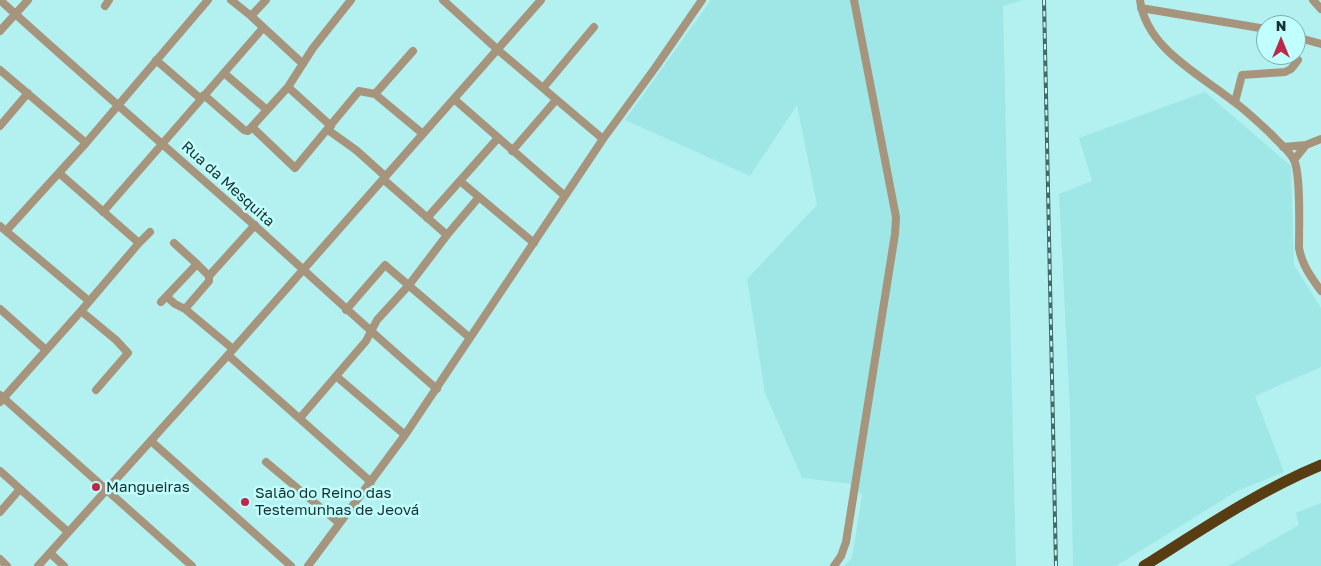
<!DOCTYPE html>
<meta charset="utf-8">
<style>
body{margin:0}
#map{position:relative;width:1321px;height:566px;overflow:hidden;background:#b3f1f0;font-family:"Golos Text",sans-serif}
canvas{display:block}
.north{position:absolute;left:1256px;top:15px;width:50px;height:50px;box-sizing:border-box;background:#c0fffd;border:1px solid #7cacab;border-radius:50%;rotate:0deg;font-size:14px;font-weight:700;line-height:20px;text-align:center;color:#173030}
.north::after{content:'';display:block;margin:auto;width:18px;height:22px;background:#ba2948;clip-path:polygon(50% 0,100% 100%,50% 72%,0 100%)}
</style>
<div id="map">
<canvas width="1321" height="566"></canvas>
<div class="north">N</div>
</div>
<script>
const c = document.querySelector('canvas').getContext('2d');
c.lineJoin = 'round';
function paint(path, color) {
  c.fillStyle = color;
  c.fill(path, 'evenodd');
}
function trace(path, color, width, dash) {
  c.strokeStyle = color;
  c.lineWidth = width;
  c.lineCap = dash ? 'butt' : 'round';
  c.setLineDash(dash || []);
  c.stroke(path);
}
function write(font, color, halo, rows, align = 'center') {
  c.font = font + ' "Golos Text",sans-serif';
  c.lineWidth = 5;
  c.setLineDash([]);
  c.textBaseline = 'middle';
  c.strokeStyle = halo;
  c.fillStyle = color;
  for (const [text, x, y, turn = 0] of rows) {
    c.save();
    c.translate(x, y);
    c.rotate((+turn || 0) * Math.PI / 180);
    c.textAlign = isNaN(turn) ? turn : align;
    if (halo) c.strokeText(text, 0, 0);
    c.fillText(text, 0, 0);
    c.restore();
  }
}
paint(new Path2D(`
 M711,0H1023L1003,6L1016,566H844L852,558L862,495L851,484L802,478L765,393L747,279L817,205L797,105L750,176L625,120Z
 M1205,92L1291,166L1294,265L1321,308V367L1255,396L1284,472L1237,491L1116,566H1073L1070,411L1059,194L1092,181L1079,138Z
 M1321,503V566H1228L1299,525L1296,513Z`), '#9fe7e6');
trace(new Path2D(`
 M0,0C83,76 169,149 253,224C314,279 374,335 437,389
 M231,0L251,16L303,64
 M443,0L498,50L603,139
 M1140,0C1146,48 1199,74 1233,101C1247,111 1259,123 1271,134C1278,142 1289,150 1294,160C1301,175 1299,229 1299,248C1302,265 1311,277 1321,291
 M1313,0L1321,9
 M105,6L109,0
 M1141,8L1266,29
 M251,16L266,0
 M0,31L28,0
 M1296,37L1321,44
 M156,60L201,99
 M0,70L86,143
 M224,73L267,110
 M288,87L331,126
 M543,88L594,27
 M375,94L413,51
 M204,95L244,130L248,131L288,87L313,48L351,0
 M454,99L565,196
 M1235,102L1242,75L1285,72L1291,69L1298,60
 M0,126L28,93
 M253,128L295,168L359,91L375,94L423,134
 M328,130L356,150L385,176
 M1283,147L1306,145
 M512,151L556,100
 M1294,160L1306,145L1321,139
 M383,179L447,235
 M460,181L534,243
 M103,212L263,28
 M427,218L498,138
 M0,226L89,301
 M6,231L86,143L208,0
 M139,243L150,232
 M174,243L197,264
 M167,297L175,304L185,309L233,349
 M161,302L197,264L209,276
 M0,309L46,350
 M185,309L209,281V276L255,225
 M346,310L385,265L470,338
 M81,311L116,340L128,353L96,390
 M228,355L371,482
 M336,376L405,435
 M0,395L192,566
 M0,402L81,311L139,243L59,173
 M300,418L366,341L377,320L409,285L447,235L479,197
 M151,441L291,566
 M266,462L339,523
 M0,471L68,532
 M0,512L20,489
 M50,553L64,566
 M0,559L7,566
 M38,566L228,355L541,0
 M308,566L405,435L603,139L655,68L702,0
 M834,566L841,556L846,542L895,234L896,217L854,0`), '#a6947d', 8);
trace(new Path2D(`
 M1144,566C1201,530 1258,491 1321,465`), '#583d13', 11);
const rail = new Path2D(`
 M1044,0L1056,566`);
trace(rail, '#456968', 4);
trace(rail, '#c0fffd', 2, [5.5]);
for (const [x, y, r, color] of [
 [96,487,5,"#ba2948"],
 [245,502,5,"#ba2948"]
]) {
  const dot = new Path2D();
  dot.arc(x, y, r, 0, 2 * Math.PI);
  c.fillStyle = color;
  c.fill(dot);
  trace(dot, '#c0fffd', 2);
}
write('15px', '#173030', '#c0fffd', [
 ["Rua da Mesquita",228,184,42]
]);
write('15px', '#173030', '#c0fffd', [
 ["Mangueiras",106,487],
 ["Salão do Reino das",255,493],
 ["Testemunhas de Jeová",255,510]
], 'left');
</script>
